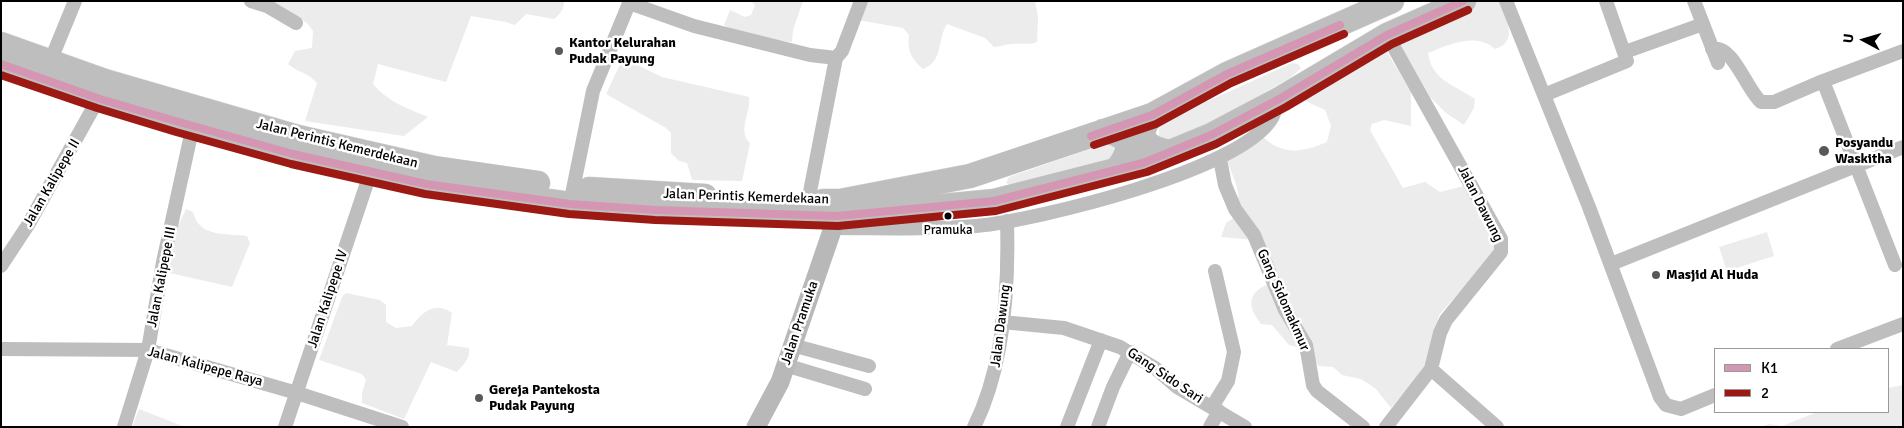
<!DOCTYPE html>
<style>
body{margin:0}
#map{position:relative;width:1904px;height:428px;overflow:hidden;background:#fff;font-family:Signika,sans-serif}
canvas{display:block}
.frame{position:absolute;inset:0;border:2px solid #000;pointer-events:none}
.legend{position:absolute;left:1714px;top:348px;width:175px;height:65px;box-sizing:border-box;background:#fff;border:1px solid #999;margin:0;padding:6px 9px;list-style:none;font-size:15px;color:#000}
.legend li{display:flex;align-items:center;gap:10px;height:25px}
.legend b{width:25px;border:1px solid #999}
.north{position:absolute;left:1839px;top:15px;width:50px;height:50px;-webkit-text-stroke:4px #fff;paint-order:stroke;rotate:276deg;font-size:14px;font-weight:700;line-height:20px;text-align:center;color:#000}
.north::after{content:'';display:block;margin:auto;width:18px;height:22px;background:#000;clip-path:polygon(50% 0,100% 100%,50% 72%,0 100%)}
</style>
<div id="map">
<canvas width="1904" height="428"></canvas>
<div class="frame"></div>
<ul class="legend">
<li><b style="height:6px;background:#d496b2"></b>K1</li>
<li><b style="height:6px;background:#9c1a13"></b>2</li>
</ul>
<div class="north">U</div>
</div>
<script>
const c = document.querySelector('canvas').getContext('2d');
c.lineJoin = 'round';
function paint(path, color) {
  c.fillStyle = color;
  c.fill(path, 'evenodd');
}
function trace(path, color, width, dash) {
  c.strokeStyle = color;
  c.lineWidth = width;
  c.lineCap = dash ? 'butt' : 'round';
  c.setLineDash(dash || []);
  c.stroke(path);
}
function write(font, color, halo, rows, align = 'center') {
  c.font = font + ' Signika,sans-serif';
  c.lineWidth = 5;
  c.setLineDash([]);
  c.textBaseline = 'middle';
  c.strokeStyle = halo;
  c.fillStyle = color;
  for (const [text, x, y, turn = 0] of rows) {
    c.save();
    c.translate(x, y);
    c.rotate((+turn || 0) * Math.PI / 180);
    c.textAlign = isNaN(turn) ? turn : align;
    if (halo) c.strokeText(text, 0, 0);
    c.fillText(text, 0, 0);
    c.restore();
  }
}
paint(new Path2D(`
 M271,1H564C564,10 560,14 554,19L526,14L515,25L506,22L471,16L446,82L378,64L373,84C388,102 407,108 428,117L404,136L305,121L317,83C309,73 297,72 288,64L295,51L312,48L313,31L307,23Z
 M751,1H803L793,30L792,42C770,40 743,37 724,25L730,10L745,17L751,15L755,5Z
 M861,1H1035L1038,17L1037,42C1027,46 1021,42 1011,44C1005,44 1001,47 994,47L985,38L947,24C937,39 944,61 923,69C911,59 907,50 909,35L903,28L858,20Z
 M1461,1H1500C1506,19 1519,42 1495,49C1477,32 1449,44 1428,53C1432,81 1455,85 1475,99L1474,108L1464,125L1446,113L1430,97L1397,39Z
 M1387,52L1411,92V126L1384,120L1372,124L1370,130L1403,188L1425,182L1440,192L1464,186L1497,250L1439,315L1427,366L1391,408L1376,389L1361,379L1342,375L1333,367L1319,366L1301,348L1289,345L1272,325L1261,324C1248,307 1246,294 1268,284L1254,240L1221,237L1226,223L1235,217C1243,191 1235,184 1227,160L1260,134C1281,156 1301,153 1327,142L1331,126L1325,110L1303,100Z
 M623,58L662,77L749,97C751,113 737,131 750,143L742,181L692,180L687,163L679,161L671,153V133L666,128L606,94Z
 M1292,63L1298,64L1301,68L1290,78L1175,143L1159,138V127L1166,120Z
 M1110,142H1116L1117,159L1010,185L1006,183L1009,177Z
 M186,209L193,212C199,238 226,233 247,236L250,243L232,287L165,272L171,241Z
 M1767,232L1774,256L1727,271L1719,247Z
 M346,293L380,300L386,305V322L396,328L412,326C422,312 435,301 452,313L447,345L469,348C471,358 463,365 457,372L431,362L404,419L362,403V393L366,380L362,374L319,360L342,297Z
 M1903,385V427H1761L1769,424L1782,426L1817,412H1888V388Z
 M139,409L185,427H132Z`), '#ececec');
const highway = new Path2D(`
 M1,44L105,81L298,137L434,168L538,183
 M1,64L100,99L179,122L293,154L426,184L570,204L655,210L837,216L994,201L1143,163L1211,135L1281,98L1387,35L1464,1
 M1152,115C1135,137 1145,147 1170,152
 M1103,131C1132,136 1133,149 1116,170
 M589,189L705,196
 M823,201H840L970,176L1152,115L1227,74L1392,1`);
trace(highway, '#dbdbdb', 25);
trace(new Path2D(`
 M251,1L267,6L296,23
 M1506,1L1589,207L1660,397L1666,405L1681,409L1715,395
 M1694,1L1703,24
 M629,3L694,26L810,55L836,58
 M1712,49C1733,44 1746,89 1761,102H1774L1823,81L1895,265
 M1625,52L1703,24L1718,63
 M836,58L842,51L861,1
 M50,62L75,1
 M1823,81L1903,51
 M1544,95L1627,61L1606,1
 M1220,159L1225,185L1235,209L1254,235L1285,310L1306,345L1313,385L1317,391L1363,427
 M808,202L836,58
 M570,204L593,91L630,1
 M832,228C880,228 929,230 976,226C1037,220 1241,171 1272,118C1275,113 1276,106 1278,100
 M1611,264L1903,147
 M1,266L28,225L101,94
 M1002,322L1064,328L1120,347L1155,368L1177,387L1245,427
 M792,345L869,366
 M1,349L148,350L297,393L402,427
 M1837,349L1903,324
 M785,365L865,389
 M1431,369L1497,427
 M1212,407L1228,381L1234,352L1215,271
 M124,427L148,350L163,262L194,121
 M285,427L371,171
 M974,427C1004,367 1009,287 1007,221
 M1067,427L1101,340
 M1098,427L1113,387L1130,352
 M1210,427L1219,411
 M1386,427L1431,369L1440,333L1446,320L1501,252V239L1387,35`), '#bebebe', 14);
trace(new Path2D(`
 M756,427L780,382L837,216`), '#b8b8b8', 19);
trace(highway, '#bebebe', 24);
trace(new Path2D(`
 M1,64L100,99L179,122L293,154L426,184L570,204L655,210L837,216L994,201L1143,163L1211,135L1281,98L1387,35L1463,1
 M1091,136L1152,115L1227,74L1340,25`), '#d496b2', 8);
trace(new Path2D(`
 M1,75L97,108L176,132L291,164L425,194L569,214L655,220L838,226L996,211L1147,172L1216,144L1286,107L1392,44L1468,10
 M1094,145L1156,124L1231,83L1344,34`), '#9c1a13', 8);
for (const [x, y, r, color] of [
 [559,51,5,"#595959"],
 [1824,151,6,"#595959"],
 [948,216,4.5,"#000"],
 [1656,275,5,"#595959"],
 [479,398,5,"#595959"]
]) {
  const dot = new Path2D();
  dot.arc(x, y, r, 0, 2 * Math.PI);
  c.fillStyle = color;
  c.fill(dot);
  trace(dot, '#fff', 2);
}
write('13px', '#000', '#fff', [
 ["Pramuka",948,231]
]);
write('bold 14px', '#000', '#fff', [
 ["Kantor Kelurahan",569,43],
 ["Pudak Payung",569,59],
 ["Posyandu",1835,143],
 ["Waskitha",1835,159],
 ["Masjid Al Huda",1666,275],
 ["Gereja Pantekosta",489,390],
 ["Pudak Payung",489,406]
], 'left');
write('14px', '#000', '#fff', [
 ["Jalan Perintis Kemerdekaan",337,144,14],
 ["Jalan Kalipepe II",52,183,-60],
 ["Jalan Perintis Kemerdekaan",746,197,2],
 ["Jalan Dawung",1480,204,63],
 ["Jalan Kalipepe III",162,277,-79],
 ["Jalan Kalipepe IV",328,299,-72],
 ["Gang Sidomakmur",1283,300,66],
 ["Jalan Pramuka",800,323,-71],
 ["Jalan Dawung",1001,326,-83],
 ["Jalan Kalipepe Raya",205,367,15],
 ["Gang Sido Sari",1165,376,34]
]);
</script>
